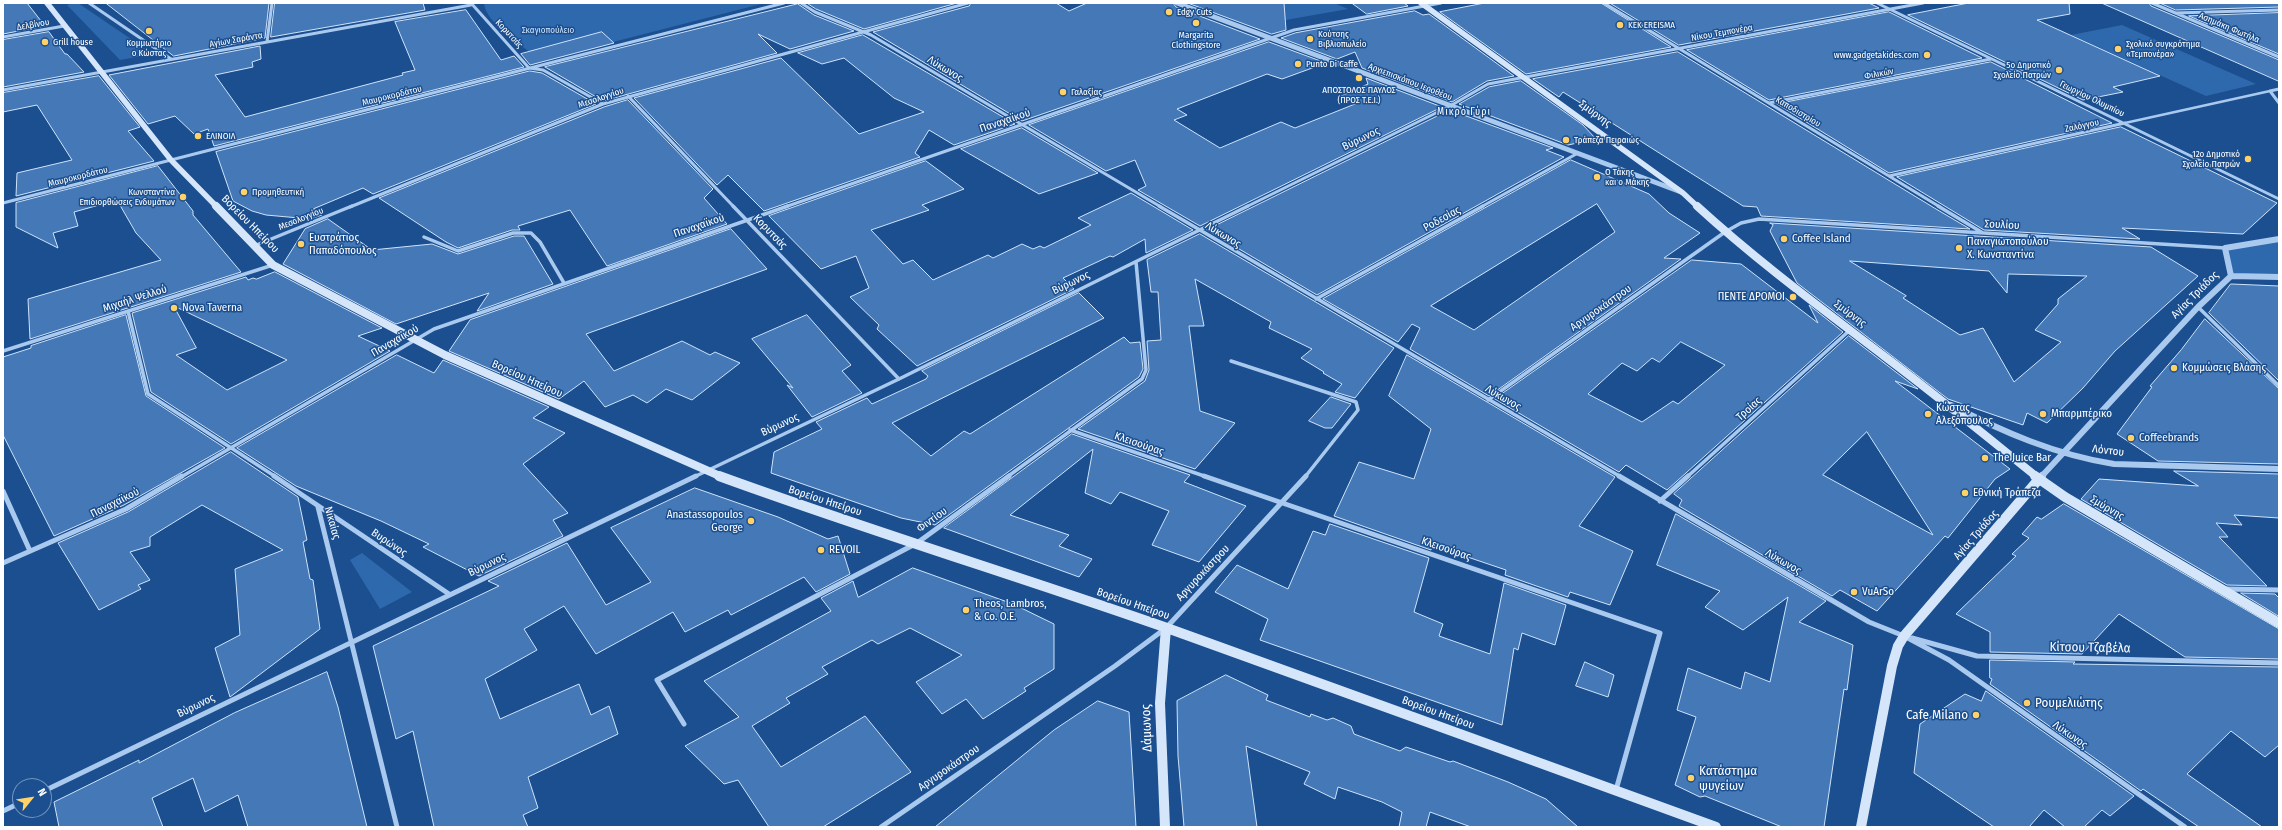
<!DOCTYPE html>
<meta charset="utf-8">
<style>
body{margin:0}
#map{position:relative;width:2282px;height:830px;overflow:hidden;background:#1b4f8f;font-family:"Fira Sans Condensed",sans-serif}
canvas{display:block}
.frame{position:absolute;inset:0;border:4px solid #fff;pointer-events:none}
.north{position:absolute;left:12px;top:778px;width:40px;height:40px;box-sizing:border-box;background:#1b4f8f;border:1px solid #7695bc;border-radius:50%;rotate:60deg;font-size:11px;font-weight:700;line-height:16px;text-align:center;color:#fff}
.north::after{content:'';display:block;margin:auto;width:14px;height:18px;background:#ffd166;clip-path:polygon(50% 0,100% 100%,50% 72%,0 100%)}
</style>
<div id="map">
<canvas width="2282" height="830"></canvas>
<div class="frame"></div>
<div class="north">N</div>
</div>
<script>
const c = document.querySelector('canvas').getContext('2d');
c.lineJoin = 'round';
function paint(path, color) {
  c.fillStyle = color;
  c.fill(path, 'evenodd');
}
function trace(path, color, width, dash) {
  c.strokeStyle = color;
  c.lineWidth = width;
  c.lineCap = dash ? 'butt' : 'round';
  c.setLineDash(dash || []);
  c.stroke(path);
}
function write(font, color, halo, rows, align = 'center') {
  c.font = font + ' "Fira Sans Condensed",sans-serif';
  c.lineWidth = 3;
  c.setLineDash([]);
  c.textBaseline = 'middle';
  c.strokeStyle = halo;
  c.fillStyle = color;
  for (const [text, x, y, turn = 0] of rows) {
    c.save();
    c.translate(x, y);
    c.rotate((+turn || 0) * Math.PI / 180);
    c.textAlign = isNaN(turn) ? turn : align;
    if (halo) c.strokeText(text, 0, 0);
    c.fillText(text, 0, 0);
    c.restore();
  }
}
paint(new Path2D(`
 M73,3H78L153,54L120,60L67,5Z
 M484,3H765L543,60C526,50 485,23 484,3Z
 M1206,3H1334L1348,9L1263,24Z
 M2122,25L2256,84L2206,96L2071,35Z
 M2279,239V277L2231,276L2225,248Z
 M362,553L412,592L380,609L350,560Z`), '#2e69ad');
const building = new Path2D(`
 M3,3H27L45,26L3,34Z
 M106,3H269L265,38L174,56Z
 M275,3H423L425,10L271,37Z
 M807,3H957L864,29L816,9Z
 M971,3H1056L1069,11L1087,3H1173L1176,7L1260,39L1022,121L873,32L969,6Z
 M1188,3H1284L1286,30L1272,34Z
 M1352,3H1404L1408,6L1367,14Z
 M1485,3H1601L1671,47L1526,74L1440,12Z
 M1610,3H1869L1879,8L1679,45Z
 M1969,3H2069L2070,14L2037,20L2160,76L2113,87L2123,92L2083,100L1908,15Z
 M2102,3H2149L2151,6L2279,60V81Z
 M2160,3H2279V7L2176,10Z
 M798,4L814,15L854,31L790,49L758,34L777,53L603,101L545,67Z
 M466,10L501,60L514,56L524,67L214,146L208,129L194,134L175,116L148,124L109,75L260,46L261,59L252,62L253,67L215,75L245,117L403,75L402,73L415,70L395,22Z
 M1415,11L1423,15L1429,14L1514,76L1487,81L1452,102L1362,68L1355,52L1337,59L1281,38L1295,33Z
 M1889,12L1982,58L1769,100L1687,50Z
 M2279,13V54L2189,16Z
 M49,32L65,54H67L84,72L3,87V40Z
 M602,32L614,43L530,65L521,54Z
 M863,35L1015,124L954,145L929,130L915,153L920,157L764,211L728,175L717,185L634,98L781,58L859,134L924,112L894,98L844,58L822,64L798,53Z
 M1269,42L1326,63L1282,79L1267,74L1177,109L1187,115L1174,120L1220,148L1281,122L1295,128L1360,102L1341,96L1368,84L1366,78L1442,107L1200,226L1138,190L1146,186L1135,160L1106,171L1029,125Z
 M1678,52L1936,209L1970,229L1761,216L1757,207L1743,206L1563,92L1559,97L1533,79Z
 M1991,62L2112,123L1889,173L1777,104Z
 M530,71L542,73L596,104L373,194L363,188L313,209L322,215L310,219L266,215L252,211L233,201L216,152Z
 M99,76L140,127L128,131L154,161L16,196L17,173L72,160L37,105L3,112V93Z
 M1521,81L1583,125L1596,139L1568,145L1459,104L1489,87Z
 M628,100L713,189L704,198L727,224L607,266L570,210L518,226L520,230H512L458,248L446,242L379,198L604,107Z
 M1450,110L1553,148L1546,150L1564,157L1317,295L1207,230Z
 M2121,127L2277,203L2243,234L2122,228L2140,239L1984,230L1897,177Z
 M1022,128L1098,173L1039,194L961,149Z
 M1571,160L1649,194L1669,213L1700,233L1664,258L1681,259L1489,396L1410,349L1420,328L1412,324L1398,342L1323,299ZM1597,204L1615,232L1474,330L1431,306Z
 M926,161L964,189L922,205L929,210L871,230L903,264L913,260L933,280L988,255L993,258L1022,244L1033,249L1040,246L1044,248L1091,225L1078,218L1131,193L1193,230L1146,253L1145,239L1113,257L1110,256L1063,278L1074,289L917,366L877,329L879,325L850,297L869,288L856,256L821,269L769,216Z
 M158,166L193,211V215L241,272L30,339L28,299L161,260L136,233L117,200L74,212L78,226L53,233L58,248L16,227V203Z
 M328,219L372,250L432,244L458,254L514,236H524L553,284L477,311L489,293L396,324L283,264L305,229Z
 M1770,223L2151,247L2198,276L2115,351L2083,388L2047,423L2027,413L2023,425L1948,399L1797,283L1770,231L1773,225ZM1850,261L1989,271L2007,293L2008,274L2087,276L2058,299V304L2035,330L2061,342L2014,382L1983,328L1960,335L1903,298L1906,296Z
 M731,229L767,269L586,334L614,371L682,341L710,355L715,352L740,363L692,400L666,389L647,403L633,395L605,407L584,381L559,399L449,351L470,320Z
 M1200,234L1394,348L1355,398L1335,392L1342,384L1323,373L1324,372L1301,358L1312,349L1269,328L1271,322L1195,279L1204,326H1189L1200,411L1235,423L1195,469L1078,429L1145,381L1149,370L1147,341L1161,340L1158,292H1151L1147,260Z
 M1692,260L1741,264L1818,323L1809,305L1843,332L1667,490L1626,465L1619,472L1495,399ZM1681,342L1725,365L1678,404L1673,401L1642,422L1588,394L1622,363L1637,371L1652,358L1659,362Z
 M275,272L382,328L358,336L390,351L231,444L151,392L132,313L246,277L248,280L253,278L256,279ZM174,306L287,360L227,390L176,355L196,348Z
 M2231,284L2279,286V381L2209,313Z
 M1079,293L1104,318L892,423L931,456L964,431L970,434L1124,337L1130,343L1140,342L1143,369L1139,377L935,525L901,518L771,473L774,452L822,429L816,422L867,398L872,404L926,379L928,376L922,371Z
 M126,315L146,396L225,448L124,505L54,536L3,435V357L31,348V346Z
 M807,315L851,365L842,371L862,393L812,417L787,385L793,388L752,339Z
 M2205,319L2279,389V464L2158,461L2117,434L2152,387L2150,386L2181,350Z
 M1849,336L1918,389L1895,381L2010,469L1995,479L1948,538L1945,536L1877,611L1840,590L1832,596L1679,506L1682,500L1674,494ZM1867,432L1933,535L1823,475Z
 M397,355L434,373L443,360L549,407L533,418L565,433L523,464L568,513L553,520L563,536L479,576L423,547L429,544L381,521L296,486L237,448Z
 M1407,355L1615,477L1579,526L1633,551L1610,605L1570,592L1568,597L1505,575L1506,570L1432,545L1431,550L1334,516L1359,462L1414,479L1431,429L1389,396Z
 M1331,397L1351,404L1332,428H1325L1309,421Z
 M1072,434L1190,475L1184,482L1246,506L1199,562L1152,545L1169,511L1120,492L1111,504L1085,493L1093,449L1010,515L1069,535L1059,546L1092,559L1079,577L944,528Z
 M231,452L298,497L307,540L303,542L310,579L313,580L320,629L230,697L215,648L240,635L235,569L283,550L202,505L150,537V546L130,552L150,580L138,585L141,589L99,610L58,543L128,512Z
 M2174,471L2279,474V518L2234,515L2242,525L2216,523L2228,537H2219L2267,586L2227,585L2081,499L2099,479L2198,486Z
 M695,488L778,517L828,539L838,536L850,574L816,592L804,577L731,615L728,610L685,632L673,612L596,654L564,606L524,629L537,650L485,679L500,719L579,684L591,715L609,706L618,734L528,777L538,808L523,815L528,827H434L413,731L396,739L373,646L499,586L488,581L567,543L606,605L651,582L611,528Z
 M2064,504L2279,629V659L2185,657L2119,614L2082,654L1990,652V632L1956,614L2016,556L2012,554L2029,538L2022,534L2037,517L2041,519Z
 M1676,514L1826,601L1799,622L1853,645L1847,690L1844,689L1824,827H1782L1705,796L1700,797L1675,785L1696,717L1677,710L1688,668L1741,689L1745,672L1770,682L1788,597L1743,630L1705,607L1720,591L1657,565Z
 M1330,524L1429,558L1414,612L1443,624L1439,636L1490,654L1504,583L1566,605L1555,645L1522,633L1518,650L1514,648L1502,725L1260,640L1268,619L1215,592L1237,565L1288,589L1313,531L1325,535Z
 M913,568L1013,604L1054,624V669L1024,688L1026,691L983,719L966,699L942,714L916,682L962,655L910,628L878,644L872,640L822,667L828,674L786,698L790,703L752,726L781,767L865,716L911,772L823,827H769L738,780L724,784L685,746L739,717L704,681L831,611L821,598L853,581L858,597Z
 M2241,593L2275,594L2279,598V616Z
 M1990,660L2075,662L2073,664L2279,667V745L2265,757L2231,731L2187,774L2262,827H2199L2143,789L2141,791L1990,684L1992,679L1990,678Z
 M1585,662L1614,675L1608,697L1576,686Z
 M327,672L338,707L367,827H248L238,795L205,812L193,778L152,798L163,827H59L54,802L139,760V763L234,713Z
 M1226,675L1268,695L1266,700L1310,717L1311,714L1327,720L1333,718L1351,726L1354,734L1400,751L1406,747L1450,762L1453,761L1508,782L1546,799L1578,827H1471L1430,812L1426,827H1399L1402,812L1382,802L1338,787L1335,799L1304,784L1310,772L1246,746L1257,827H1184L1178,756L1177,701Z
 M1986,691L2134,796L2110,816L2102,810L2084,827H2065L2044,810L2029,827H1994L1914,773L1920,724L1965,694L1981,701Z
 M1098,701L1129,712L1136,827H935L1054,730Z`);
paint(building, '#4478b7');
trace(building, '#cfe3fa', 1);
trace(new Path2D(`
 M2125,123L2270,91`), '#a9c9ee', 2.5);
trace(new Path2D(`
 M89,3L171,59
 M471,3L529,68L543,70L603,104
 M801,3L815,12L871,35L1161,207
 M1604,3L1940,207
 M1877,3L2279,199
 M2152,3L2279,57
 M2175,13L2279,10
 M3,37L64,26
 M267,42L272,3
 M2279,89L2270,91L2279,103
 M3,90L471,5
 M628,96L734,207
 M1769,103L1991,59
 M1889,176L2125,123
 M3,203L784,3
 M350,207L603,104L968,3
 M785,207L1294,30L1441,3
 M1246,207L1450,106L1488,84L1923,3
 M1481,207L1578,153`), '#a9c9ee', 3);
trace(new Path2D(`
 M733,206L899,379
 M1159,206L1621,477
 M1938,206L1983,233
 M424,237L458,251L513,233H531L540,242L564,283
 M254,246L352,206
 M1316,299L1483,206
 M2198,307L2279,386
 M128,311L148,394L276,477
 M3,351L273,265
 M1231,361L1356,402L1358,410L1305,477
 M1488,400L1725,232L1741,223L1759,219L2225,248
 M1070,430L1207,477
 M181,477L434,329L788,206
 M694,477L899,379L1248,206
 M1007,477L1142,379L1146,370L1136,262
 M1687,477L1850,330`), '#a9c9ee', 3.5);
trace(new Path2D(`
 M274,476L449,594
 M1204,476L1660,633L1616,790
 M1619,476L1869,622L1904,636L1949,660L2185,827
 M3,491L30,551
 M1660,501L1688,476
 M318,507L397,827
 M3,563L126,509L182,476
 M2226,589L2279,590
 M1912,638L1977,656L2279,663
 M684,724L657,680L917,543L1009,476
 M44,791L696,476
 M3,811L20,803
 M881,827L1115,666L1166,628L1306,476`), '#a9c9ee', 5);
trace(new Path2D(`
 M1177,3L1681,192`), '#a9c9ee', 5);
trace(new Path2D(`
 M2231,276L2279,277
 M1951,405C2003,432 2056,455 2114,464L2279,469
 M2041,477L2198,307L2231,276L2225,248L2279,239`), '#a9c9ee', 6);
trace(new Path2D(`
 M2039,479L2042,476`), '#a9c9ee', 8);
trace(new Path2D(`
 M47,3L171,160L217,207
 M1421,3L1683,193L1698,207`), '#d6e6fa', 5.5);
trace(new Path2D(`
 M216,206L273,265L445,355L722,477
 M1697,206C1756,260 1821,308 1884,356C1936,395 1986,436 2037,477`), '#d6e6fa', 8);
trace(new Path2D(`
 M719,476C867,530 1018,576 1167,628C1350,693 1533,761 1716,827
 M2035,476L2065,497L2279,623
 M1165,827L1160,703L1166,628
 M1861,827L1892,666L1898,646L1904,636L2039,479`), '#d6e6fa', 10);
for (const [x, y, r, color] of [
 [1169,12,4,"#ffd166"],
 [1196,23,4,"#ffd166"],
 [1620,25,4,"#ffd166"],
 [149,31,4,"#ffd166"],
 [1310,39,4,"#ffd166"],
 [45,42,4,"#ffd166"],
 [2118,49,4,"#ffd166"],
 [1927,55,4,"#ffd166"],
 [1298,64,4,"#ffd166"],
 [2059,70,4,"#ffd166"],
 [1359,78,4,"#ffd166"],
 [1063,92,4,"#ffd166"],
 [198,136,4,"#ffd166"],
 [1566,140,4,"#ffd166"],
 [2248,159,4,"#ffd166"],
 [1597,177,4,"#ffd166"],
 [244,192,4,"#ffd166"],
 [183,197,4,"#ffd166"],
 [1784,239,4,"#ffd166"],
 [301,244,4,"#ffd166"],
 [1959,248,4,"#ffd166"],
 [1793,297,4,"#ffd166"],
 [174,308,4,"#ffd166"],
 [2174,368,4,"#ffd166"],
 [1928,414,4,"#ffd166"],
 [2043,414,4,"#ffd166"],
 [2131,438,4,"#ffd166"],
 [1985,458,4,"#ffd166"],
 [1965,493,4,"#ffd166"],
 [751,521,4,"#ffd166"],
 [821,550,4,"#ffd166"],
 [1854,592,4,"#ffd166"],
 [966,610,4,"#ffd166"],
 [2027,703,4,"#ffd166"],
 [1976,715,4,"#ffd166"],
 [1691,778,4,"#ffd166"]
]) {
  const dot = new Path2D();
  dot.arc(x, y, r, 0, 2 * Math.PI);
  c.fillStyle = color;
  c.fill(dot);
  trace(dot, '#1b4f8f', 1.5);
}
write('9px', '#fff', '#1b4f8f', [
 ["Edgy Cuts",1177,12],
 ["KEK EREISMA",1628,25],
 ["Κούτσης",1318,34],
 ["Βιβλιοπωλείο",1318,44],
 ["Margarita",1196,35,"center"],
 ["Clothingstore",1196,45,"center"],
 ["Grill house",53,42],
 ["Κομμωτήριο",149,43,"center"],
 ["ο Κώστας",149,53,"center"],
 ["Σχολικό συγκρότημα",2126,44],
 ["«Τεμπονέρα»",2126,54],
 ["www.gadgetakides.com",1919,55,"right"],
 ["Punto Di Caffe",1306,64],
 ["5ο Δημοτικό",2051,65,"right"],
 ["Σχολείο Πατρών",2051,75,"right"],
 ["ΑΠΟΣΤΟΛΟΣ ΠΑΥΛΟΣ",1359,90,"center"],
 ["(ΠΡΟΣ Τ.Ε.Ι.)",1359,100,"center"],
 ["Γαλαξίας",1071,92],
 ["ΕΛΙΝΟΙΛ",206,136],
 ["Τράπεζα Πειραιώς",1574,140],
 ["12ο Δημοτικό",2240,154,"right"],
 ["Σχολείο Πατρών",2240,164,"right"],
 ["Ο Τάκης",1605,172],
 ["και ο Μάκης",1605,182],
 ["Κωνσταντίνα",175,192,"right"],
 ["Επιδιορθώσεις Ενδυμάτων",175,202,"right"],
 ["Προμηθευτική",252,192]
], 'left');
write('9px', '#fff', '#1b4f8f', [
 ["Δελβίνου",33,25,-10],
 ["Ασημάκη Φωτήλα",2229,28,23],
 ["Νίκου Τεμπονέρα",1722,33,-10],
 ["Κορυτσάς",509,34,47],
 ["Αγίων Σαράντα",236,40,-10],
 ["Φιλικών",1879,74,-11],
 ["Αρχιεπισκόπου Ιεροθέου",1410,82,21],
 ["Μαυροκορδάτου",392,96,-14],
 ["Μεσολογγίου",601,98,-19],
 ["Γεωργίου Ολυμπίου",2092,99,26],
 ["Καποδιστρίου",1798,112,31],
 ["Ζαλόγγου",2082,126,-12],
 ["Μαυροκορδάτου",78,177,-14],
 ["Μεσολογγίου",301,219,-22]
]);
write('9px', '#cfe3fa', '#1b4f8f', [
 ["Σκαγιοπούλειο",548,30]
]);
c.letterSpacing = '1px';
write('10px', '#fff', '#1b4f8f', [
 ["Μικρό Γύρι",1464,112]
]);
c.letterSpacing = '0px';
write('11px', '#fff', '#1b4f8f', [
 ["Λύκωνος",945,69,31],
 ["Σμύρνης",1595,114,36],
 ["Παναχαϊκού",1005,121,-19],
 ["Βύρωνος",1361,139,-26],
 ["Ροδεσίας",1442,219,-29],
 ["Βορείου Ηπείρου",250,224,45],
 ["Σουλίου",2002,225,3],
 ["Παναχαϊκού",699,226,-19],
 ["Κορυτσάς",770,232,46],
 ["Λύκωνος",1223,235,31],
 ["Βύρωνος",1071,283,-26],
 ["Αγίας Τριάδος",2195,295,-45],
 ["Μιχαήλ Ψελλού",135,299,-18],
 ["Αργυροκάστρου",1601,308,-35],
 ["Σμύρνης",1850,314,37],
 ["Παναχαϊκού",395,341,-30],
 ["Βορείου Ηπείρου",527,379,24],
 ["Λύκωνος",1503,398,30],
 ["Τροίας",1749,409,-42],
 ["Βύρωνος",780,425,-25],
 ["Κλεισούρας",1139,444,19],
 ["Λόντου",2108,451,7],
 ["Βορείου Ηπείρου",825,501,18],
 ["Παναχαϊκού",115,503,-27],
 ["Σμύρνης",2107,508,31],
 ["Φιντίου",932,520,-36],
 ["Νικαίας",332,523,74],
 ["Αγίας Τριάδος",1976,535,-49],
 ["Βυρώνος",389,543,34],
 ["Κλεισούρας",1446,549,19],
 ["Λύκωνος",1783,562,30],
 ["Βύρωνος",487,565,-26],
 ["Αργυροκάστρου",1203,573,-47],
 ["Βορείου Ηπείρου",1133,604,19],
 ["Βύρωνος",196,706,-26],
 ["Βορείου Ηπείρου",1438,713,20],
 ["Λύκωνος",2070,735,35],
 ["Αργυροκάστρου",949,768,-35]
]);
write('11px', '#fff', '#1b4f8f', [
 ["Ευστράτιος",309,238],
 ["Παπαδόπουλος",309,251],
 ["Coffee Island",1792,239],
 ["Παναγιωτοπούλου",1967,242],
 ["Χ. Κωνσταντίνα",1967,255],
 ["ΠΕΝΤΕ ΔΡΟΜΟΙ",1785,297,"right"],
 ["Nova Taverna",182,308],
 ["Κομμώσεις Βλάσης",2182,368],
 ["Κώστας",1936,408],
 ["Αλεξόπουλος",1936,421],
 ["Μπαρμπέρικο",2051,414],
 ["Coffeebrands",2139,438],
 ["The Juice Bar",1993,458],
 ["Εθνική Τράπεζα",1973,493],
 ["Anastassopoulos",743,515,"right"],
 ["George",743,528,"right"],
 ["REVOIL",829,550],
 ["VuArSo",1862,592],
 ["Theos, Lambros,",974,604],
 ["& Co. O.E.",974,617]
], 'left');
write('13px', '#fff', '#1b4f8f', [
 ["Κίτσου Τζαβέλα",2090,648,1],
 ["Δάμωνος",1147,728,-92]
]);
write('13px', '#fff', '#1b4f8f', [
 ["Ρουμελιώτης",2035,703],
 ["Cafe Milano",1968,715,"right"],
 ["Κατάστημα",1699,771],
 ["ψυγείων",1699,786]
], 'left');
</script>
